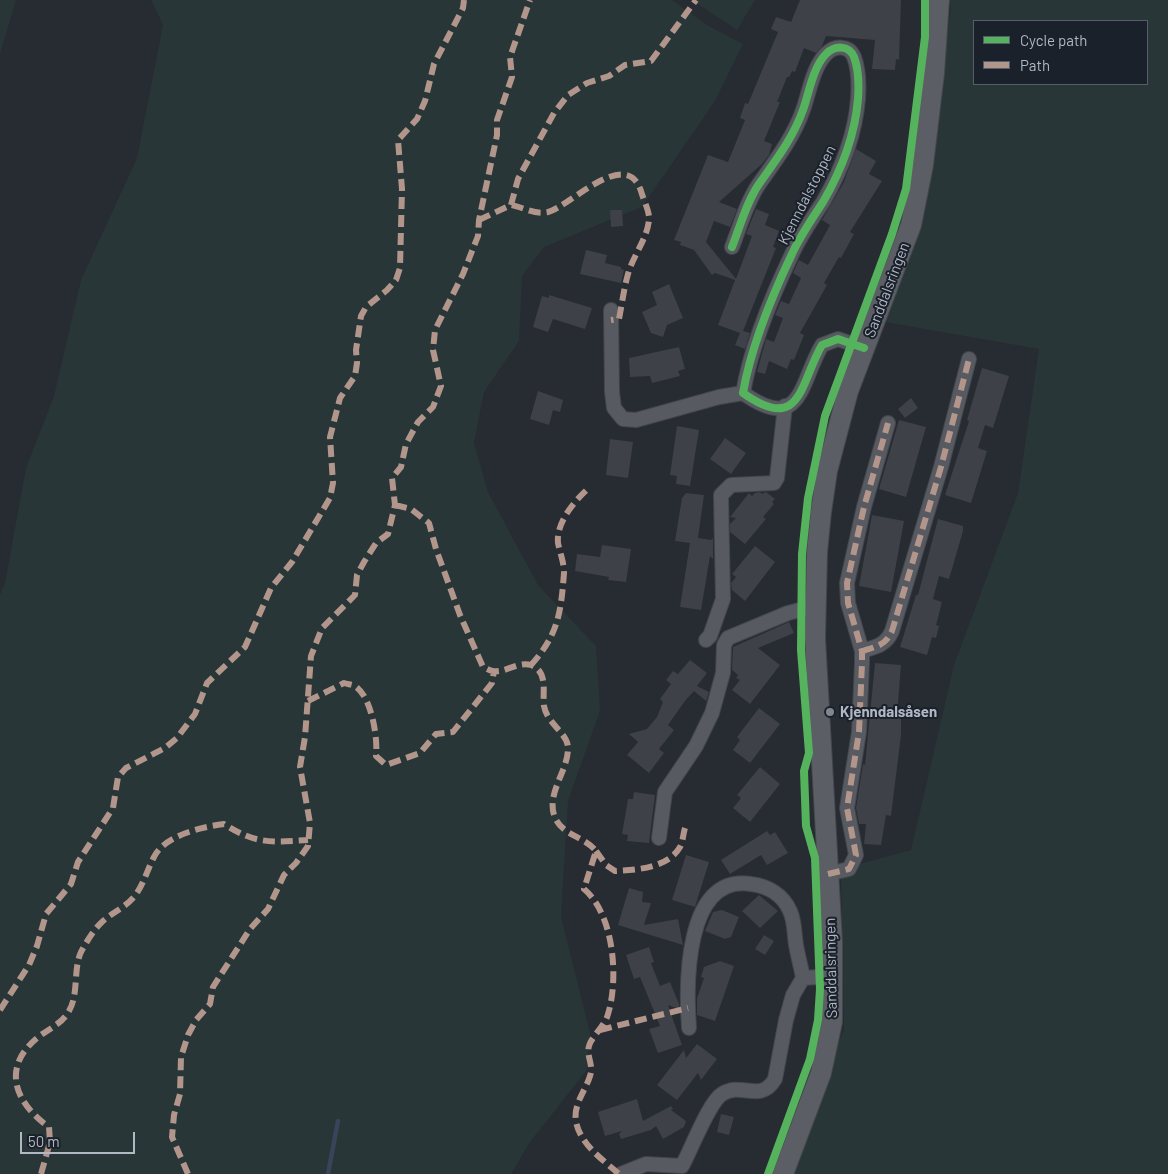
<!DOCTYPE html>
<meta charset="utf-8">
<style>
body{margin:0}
#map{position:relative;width:1168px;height:1174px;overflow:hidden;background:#272b32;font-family:Barlow,sans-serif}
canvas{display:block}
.legend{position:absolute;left:973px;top:20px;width:175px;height:65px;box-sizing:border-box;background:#1b212b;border:1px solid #575d68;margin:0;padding:6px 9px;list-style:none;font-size:15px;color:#b1b7c3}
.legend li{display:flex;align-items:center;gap:10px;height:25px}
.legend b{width:25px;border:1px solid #575d68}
.scale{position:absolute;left:20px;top:1132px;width:115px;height:22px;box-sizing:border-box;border:2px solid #b1b7c3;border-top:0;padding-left:6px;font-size:15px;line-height:18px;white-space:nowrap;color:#b1b7c3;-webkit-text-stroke:4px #1b212b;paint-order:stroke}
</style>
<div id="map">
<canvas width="1168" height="1174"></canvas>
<ul class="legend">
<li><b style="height:6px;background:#56b35d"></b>Cycle path</li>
<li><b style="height:6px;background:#b2968c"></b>Path</li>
</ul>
<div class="scale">50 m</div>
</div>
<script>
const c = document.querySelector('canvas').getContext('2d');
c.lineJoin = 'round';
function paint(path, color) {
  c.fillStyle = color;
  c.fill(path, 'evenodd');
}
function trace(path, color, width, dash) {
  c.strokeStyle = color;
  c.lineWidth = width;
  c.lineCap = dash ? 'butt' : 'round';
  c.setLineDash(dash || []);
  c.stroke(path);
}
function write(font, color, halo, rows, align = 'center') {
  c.font = font + ' Barlow,sans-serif';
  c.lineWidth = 4;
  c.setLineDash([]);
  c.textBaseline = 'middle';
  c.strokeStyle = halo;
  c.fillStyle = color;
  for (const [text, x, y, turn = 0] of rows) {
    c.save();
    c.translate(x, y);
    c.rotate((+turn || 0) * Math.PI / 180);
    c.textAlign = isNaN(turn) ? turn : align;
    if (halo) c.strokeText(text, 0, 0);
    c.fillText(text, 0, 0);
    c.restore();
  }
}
paint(new Path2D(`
 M0,0H16L0,54Z
 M151,0H672L707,25L743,44L715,101L642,207L544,247L522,276L519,341L484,392L474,443L488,492L538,585L596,646L600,711L568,801L561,917L590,1033L587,1070L530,1142L511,1174H0V595L5,583L26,468L54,396L81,280L137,158L163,25Z
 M692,0H755L737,30Z
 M950,0H1168V1174H772L844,1031L841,869L911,850L954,665L1018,493L1039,349L885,322L924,193L951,9ZM974,21H1147V84H974Z`), '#283638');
trace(new Path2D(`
 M328,1174L338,1121`), '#37445a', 4.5);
paint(new Path2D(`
 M800,0H901L899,60L896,59L895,70L872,69L875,40L826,36L822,46L816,53L804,48L795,72L792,71L789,77H787L777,102H780L764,141L772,144L769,155L762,164L719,202L737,209L730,227L714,221L706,242L736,279L752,236L746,234L756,209L769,214L765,225L779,231L773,247L776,248L743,331L750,333L745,349L735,345L740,333L718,325L735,280L715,273L712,275L694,250L680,245L681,242L674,240L708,155L728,162L745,120L740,118L745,103L748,104L778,32L771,29L776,17L791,22Z
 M856,149L876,161L869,174L882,181L850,232L854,234L841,258L839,257L824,283L827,285L800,333L804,335L794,360L791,359L787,369L769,361L765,374L757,372L766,339L774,342L783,318L775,315L781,301L789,304L801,278L793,273L799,260L808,265L830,225L822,220L844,182Z
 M610,210H622L623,226L611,227Z
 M586,250L607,255L605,263L621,267V269L624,270L621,283L580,274Z
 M669,284L683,318L667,325L663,337L651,333L642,312L657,305L652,292Z
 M549,295L592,308L585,329L553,319L548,332L533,327L542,296L549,298Z
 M679,347L685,369L678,371L680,376L652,383L650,376L630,377L629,358Z
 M982,368L1009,376L993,428L985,425L978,448L987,451L971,503L945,495L969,421L967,420Z
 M538,391L563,400L560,412L553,410L549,425L530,419Z
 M911,398L918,408L905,418L898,409Z
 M899,420L926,427L906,497L879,489Z
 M677,426L699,430L690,486L676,484L677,476L670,475Z
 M725,438L746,453L731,474L710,459Z
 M610,439L633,442L628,478L606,475Z
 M760,492L762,494L766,492L775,499L772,502L774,504L763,517L766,519L745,544L730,532V524L736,518L730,517L749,493L752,496L755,493Z
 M686,493L704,495L698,538L711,540L713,538V559L710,556L701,610L680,607L690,543L675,541L682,498Z
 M872,515L904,521L891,592L859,586Z
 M938,519L963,526V531L949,579L939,576L933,599L942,602L936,625L939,626L936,638L932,637L927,655L900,647L916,595H918Z
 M602,545L631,549L626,582L608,580L609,577L575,571L577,554L600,557Z
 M755,546L775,562L745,601L732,590L731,583L736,577L732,574Z
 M789,622L794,633L758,648L780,665L750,704L732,690L740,680L736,678L738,675L732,670L733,647Z
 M690,660L707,673L697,686L709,692L706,701L694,691L685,701L668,725L674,730L659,749L664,753L649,773L627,755L638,742L629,734L647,729L657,717L663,702L660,699L671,684L666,680L673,671L678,674Z
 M875,663L901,665L897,716H901V735L891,816L886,815L881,845L864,844L866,824H859L856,808L863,764L865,765Z
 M759,708L780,724L750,763L733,750L740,740L737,737Z
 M760,767L780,784L750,822L733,808L741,798L737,795Z
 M634,792L655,795L649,843L627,841L628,835L622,834L628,799H633Z
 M767,831L770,835L775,832L788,853L767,865L761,855L730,874L721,860Z
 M686,855L709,862L695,907L672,900Z
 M629,888L643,892L642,902L651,903L644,925L678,919L683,945L618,925Z
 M759,895L778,911L760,928L742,911Z
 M722,910L739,917L731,937L725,939L705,931L713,912Z
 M764,935L774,941L765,955L755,949Z
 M649,947L654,962L651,963L660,986L670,982L679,1004V1009L668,1005L682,1045L658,1053L649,1029L660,1026L640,977L634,979L626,955Z
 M720,961L734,966L715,1021L697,1015V998L704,978L701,977L704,967Z
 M697,1044L717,1059L701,1080L698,1073L677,1100L657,1085L684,1050L686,1058Z
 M637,1099L643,1121L671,1106L673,1109L671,1110L686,1121L684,1127L663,1139L656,1126L651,1130L621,1139L619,1134L622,1131L605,1136L598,1112Z
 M721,1114L734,1117L729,1135L717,1132Z`), '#3e4147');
const minor = new Path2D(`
 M732,247C740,227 746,203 759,184C776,160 793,138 803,110C809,93 813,67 826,54C835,45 849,45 854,57C859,70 859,85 858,99C855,135 841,171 823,202C812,219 800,236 792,254C771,298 751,346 743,393C802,435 800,382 822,345L838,339L864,348
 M611,310L612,392L614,408L623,419L636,420L719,397L743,393
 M706,640L710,636L723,599L721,495L731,485L774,483L777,478L785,406
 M862,651C876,647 886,645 892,631L941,467L969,359
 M659,838L665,792L696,746L712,713L723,673L724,645L728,638L788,613L815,606
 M828,874L849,869L856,855L847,808L859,732L862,663V651L848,603L847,583L864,507L888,423
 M689,1028C686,987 684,873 751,884C768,886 783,895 790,911C795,922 794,933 796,945C798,956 801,967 803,978L833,976
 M621,1174L646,1164L682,1166C691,1150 709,1102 722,1094C742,1081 760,1104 775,1079L786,1020L793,995L803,978`);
const secondary = new Path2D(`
 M783,1174L821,1073L832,1022V941L815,638L817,552L821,512L827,471L848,391L911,225L923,165L934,73L939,0`);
trace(minor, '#43464b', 16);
trace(secondary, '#43464b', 22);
trace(minor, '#575a60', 14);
trace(secondary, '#5b5e64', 20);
trace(new Path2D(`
 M511,205L518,179L554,113L568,95L587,83L609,76L625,65L651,61L696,0
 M479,220L511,205C523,207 534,215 548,212C569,207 626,146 641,191C643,199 650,212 649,220C647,239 633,256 628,274C624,288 622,304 619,319L611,320
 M395,505L411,509L429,523L436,549L460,615L483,667C486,668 490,671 493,671C506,673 518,661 531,665C549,672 542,693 544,706C547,724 568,733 568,748C568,771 547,792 554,815C561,836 583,835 596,851L584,889C614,914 619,979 608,1014C605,1026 591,1037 589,1046C586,1056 594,1065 590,1076C585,1092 573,1104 576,1122C581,1145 602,1159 619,1174
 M862,651C876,647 886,645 892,631L941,467L969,359
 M531,665C558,635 561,613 564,573C564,562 560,553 558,543C556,522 575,500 590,487
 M308,701L344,683C347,684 353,685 355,686C372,697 378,739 376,756L386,765L420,753L436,734L453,732L492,683L494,671
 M596,851L606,865L615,871C636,870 668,868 680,847C683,842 683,834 685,828
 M828,874L849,869L856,855L847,808L859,732L862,663V651L848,603L847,583L864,507L888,423
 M0,1010L29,965L37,946L46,914L71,884L78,862L113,808L118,777L126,768L165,748L177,738L195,714L207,683L245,647L271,588L292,562L330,498L333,483L330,437L340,398L355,376L357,363L356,350L361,316L366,307L387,290L396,280L400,268L402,189L398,140L417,119L425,101L434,64L463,8L464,0
 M600,1030L688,1008
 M41,1174L50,1142L49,1127C15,1103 1,1068 37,1038C48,1029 62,1024 69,1011C79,994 73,969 81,952C87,941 94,929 103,921C113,912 124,908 133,898C143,887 147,870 154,857C165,835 202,827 224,824C257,845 271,842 308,840
 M188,1174L172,1137L174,1115L180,1094L181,1057L188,1035L196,1020L210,1004L213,987L250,929L268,909L284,875L296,863L308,846L310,823L300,767L305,737L311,656L322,628L355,595L357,575L364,562L376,543L388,534L395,505L392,478L401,467L406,444L418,422L433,407L441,386L433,350L435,330L463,274L478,236L479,220L497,135V120L512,77L510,57L530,0`), '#b2968c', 6, [12, 6]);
trace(new Path2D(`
 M732,247C740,227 746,203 759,184C776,160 793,138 803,110C809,93 813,67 826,54C835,45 849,45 854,57C859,70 859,85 858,99C855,135 841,171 823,202C812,219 800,236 792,254C771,298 751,346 743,393C802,435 800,382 822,345L838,339L864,348
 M768,1174L810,1059L818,1020L820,989L815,858L806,826L804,771L809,753L801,650L802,554L808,498L825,416L892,234L906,189L925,37V0`), '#56b35d', 8);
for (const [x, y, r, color] of [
 [830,712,5,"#818690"]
]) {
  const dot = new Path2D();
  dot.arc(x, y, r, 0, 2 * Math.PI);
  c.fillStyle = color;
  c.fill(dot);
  trace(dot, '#1b212b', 2);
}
write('15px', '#b1b7c3', '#1b212b', [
 ["Kjenndalstoppen",807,195,-63],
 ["Sanddalsringen",887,290,-69],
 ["Sanddalsringen",831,968,-91]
]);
write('bold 15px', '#b1b7c3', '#1b212b', [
 ["Kjenndalsåsen",840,712]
], 'left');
</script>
